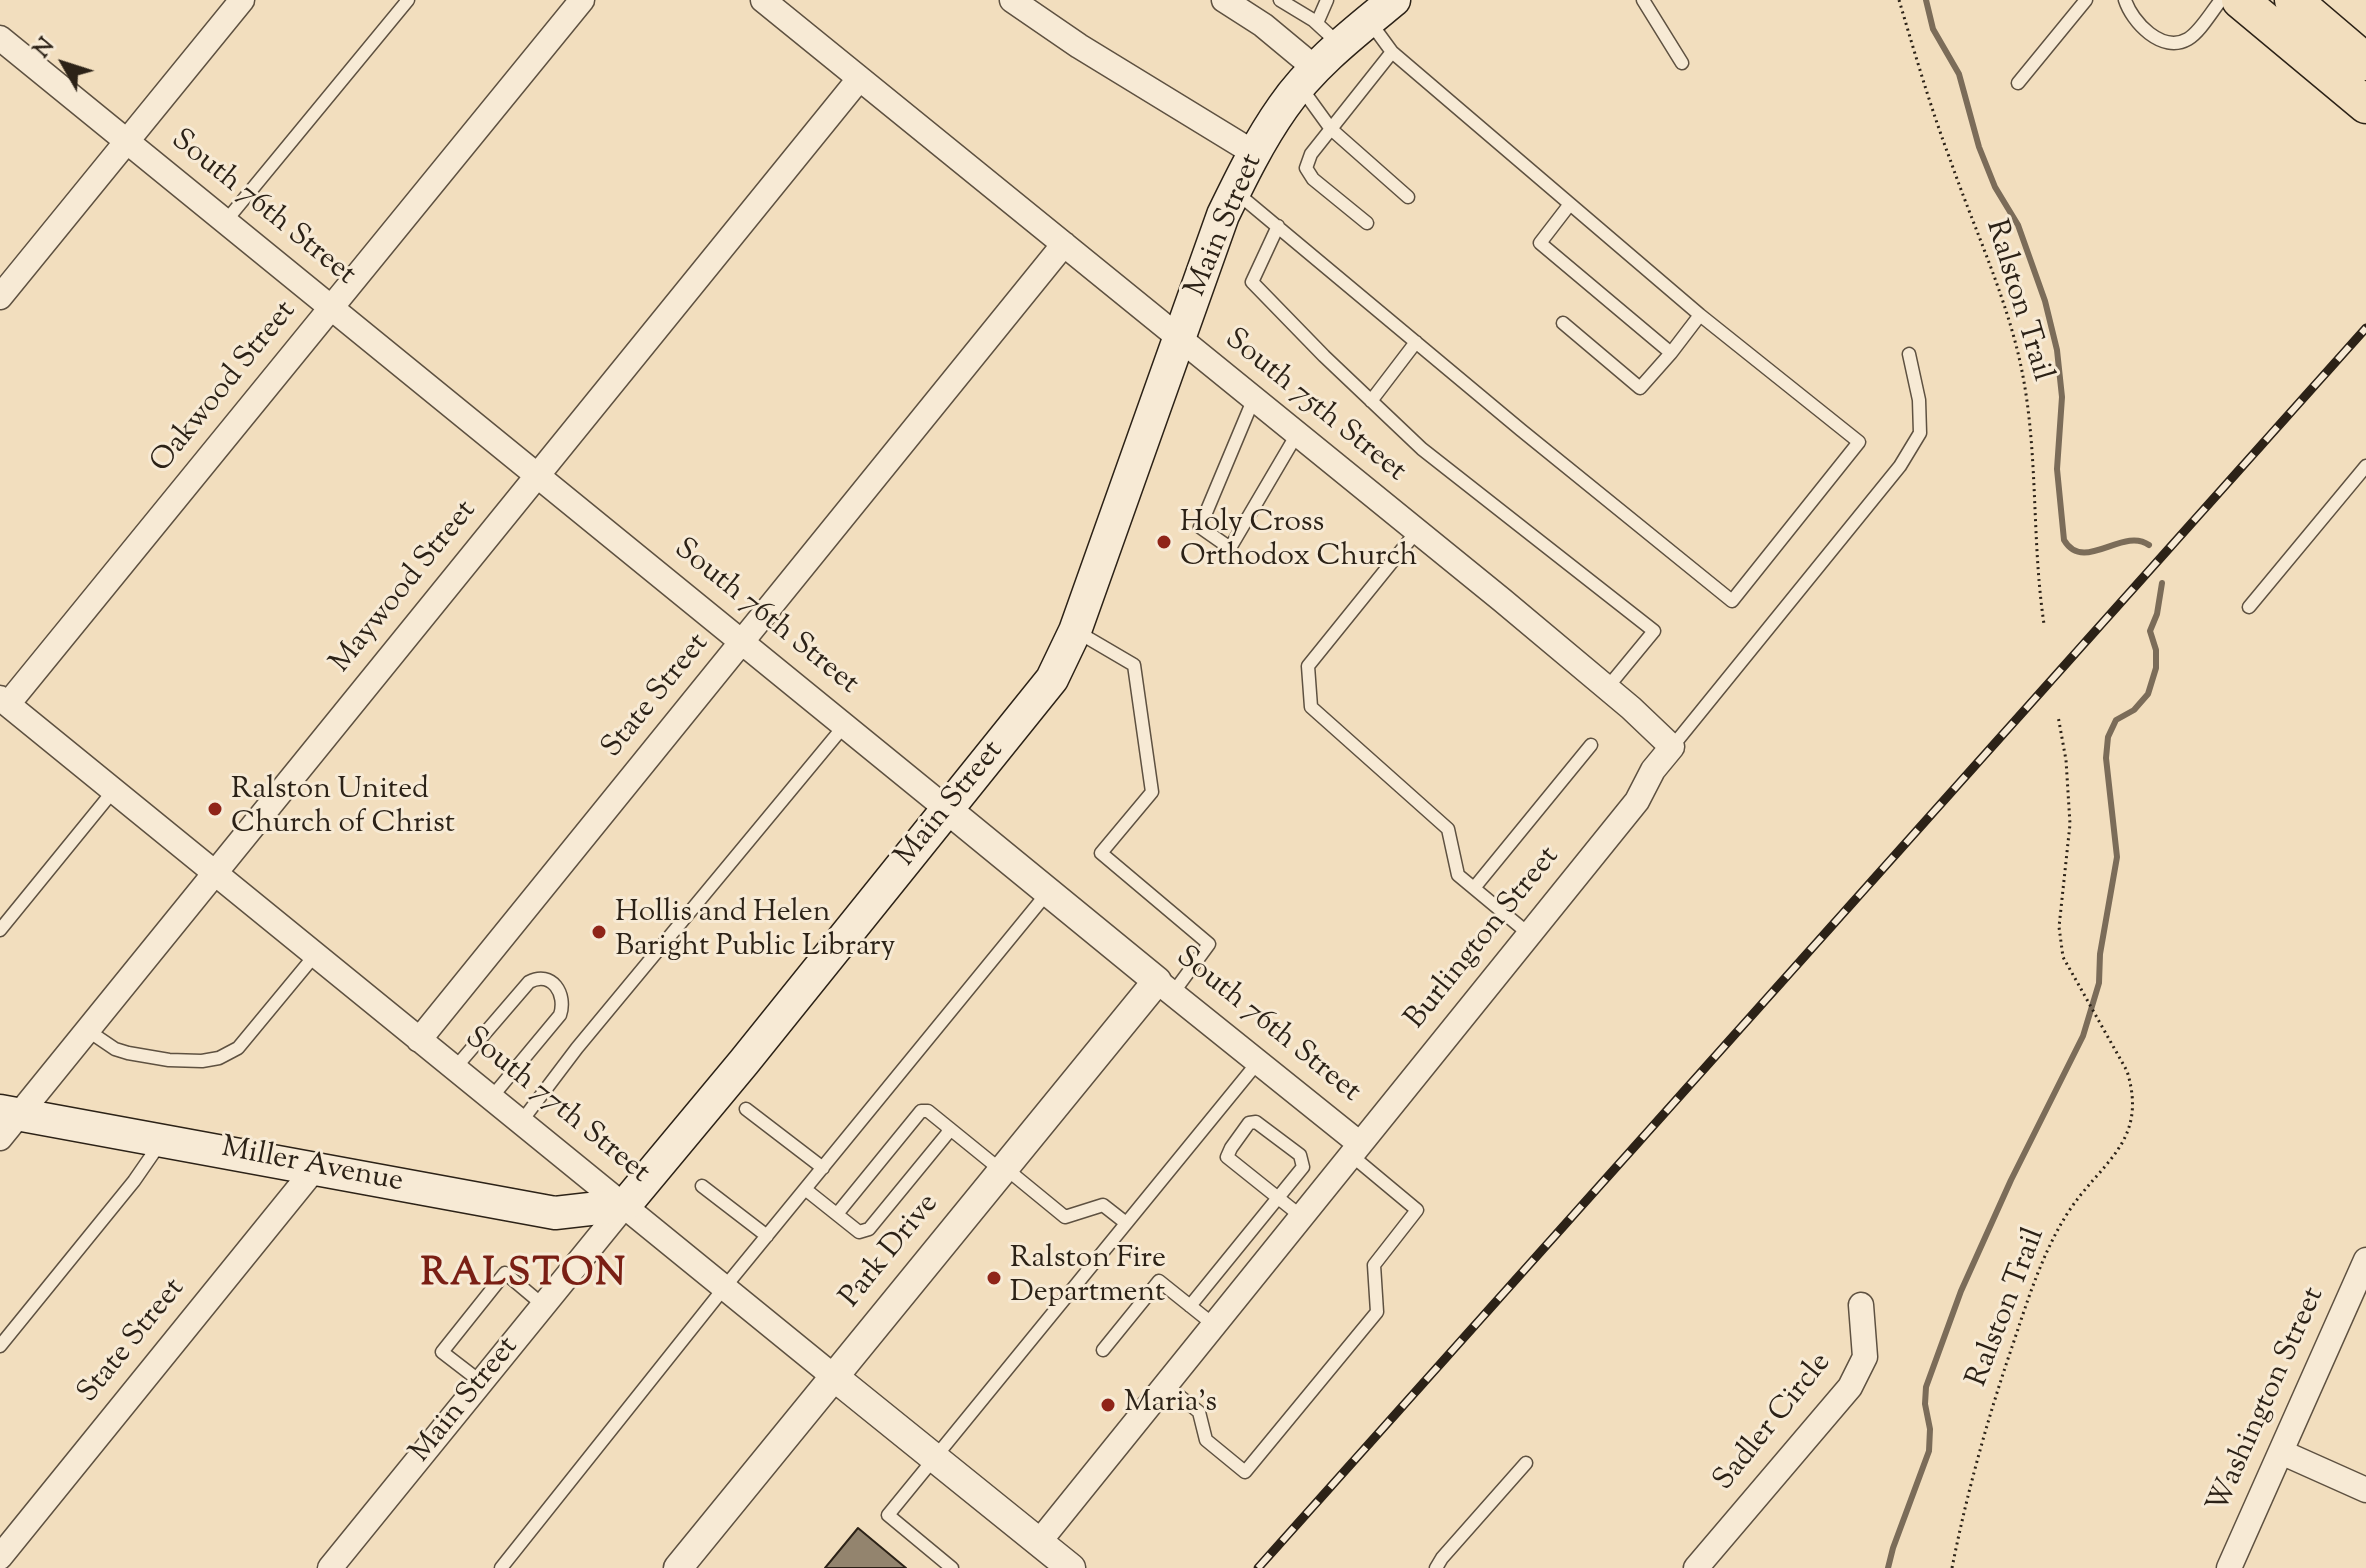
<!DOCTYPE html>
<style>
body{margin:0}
#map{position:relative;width:2366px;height:1568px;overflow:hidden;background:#f2debe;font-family:"Sorts Mill Goudy",serif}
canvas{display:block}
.north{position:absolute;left:24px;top:24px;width:80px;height:80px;-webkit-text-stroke:6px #f7ead5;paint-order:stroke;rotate:309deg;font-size:22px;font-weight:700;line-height:32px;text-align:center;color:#2c2217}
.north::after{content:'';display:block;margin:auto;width:28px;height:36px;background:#2c2217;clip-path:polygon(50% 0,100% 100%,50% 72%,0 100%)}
</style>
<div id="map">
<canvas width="2366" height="1568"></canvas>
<div class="north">N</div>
</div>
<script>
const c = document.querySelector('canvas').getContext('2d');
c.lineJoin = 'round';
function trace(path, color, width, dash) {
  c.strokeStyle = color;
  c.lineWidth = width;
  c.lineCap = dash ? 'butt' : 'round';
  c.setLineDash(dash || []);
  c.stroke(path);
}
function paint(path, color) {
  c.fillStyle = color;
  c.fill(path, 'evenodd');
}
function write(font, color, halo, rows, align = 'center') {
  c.font = font + ' "Sorts Mill Goudy",serif';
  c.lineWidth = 6;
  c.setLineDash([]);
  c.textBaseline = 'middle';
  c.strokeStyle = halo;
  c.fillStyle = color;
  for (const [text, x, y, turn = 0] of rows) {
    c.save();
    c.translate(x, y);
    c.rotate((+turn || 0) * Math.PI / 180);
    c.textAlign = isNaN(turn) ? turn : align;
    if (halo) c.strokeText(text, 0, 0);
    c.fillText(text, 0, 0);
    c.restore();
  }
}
trace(new Path2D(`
 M1926,0L1933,29L1959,74L1979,147L1995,187L2018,225L2045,301L2057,350L2062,397L2057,469L2064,540C2084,574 2123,526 2149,545
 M1888,1568L1893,1548L1929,1451L1930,1429L1925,1404L1926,1387L1961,1291L2011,1180L2083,1036L2099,983L2100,954L2117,857L2106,758L2108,737L2116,720L2134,710L2148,694L2156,668V650L2150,631L2157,614L2162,583`), '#7b6c59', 6);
const building = new Path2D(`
 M858,1528L906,1568H825Z`);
paint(building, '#93846e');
trace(building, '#2c2217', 2);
const service = new Path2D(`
 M1280,0L1313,20L1338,43
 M1643,0L1682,63
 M2125,0C2132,22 2162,54 2188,39C2200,32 2212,11 2221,0
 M1317,23L1327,0
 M2018,83L2086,0
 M1302,89L1331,129L1408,197
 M1237,193L1521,430L1732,601L1859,442L1700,315L1392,52L1370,22
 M1570,204L1540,243L1671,353L1700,315
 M225,222L408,0
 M1367,223L1313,179L1306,168L1311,154L1392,52
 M1278,226L1252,282L1324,356L1422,449L1654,631L1607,688
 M1563,323L1640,388L1671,353
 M1254,398L1200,527L1230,548L1297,434
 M1371,401L1416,342
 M1417,531L1308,666L1311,707L1448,829L1458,875L1529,934
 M2249,607L2366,466
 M1076,631L1134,665L1152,792L1101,853L1209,944L1173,993
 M1672,747L1900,466L1920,433L1919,400L1909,354
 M1474,888L1591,745
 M0,930L114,790
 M87,1030L115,1049L128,1053L169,1060L202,1061L219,1058L238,1048L315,955
 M455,1068L529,982C552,970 567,994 560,1015L491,1098
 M746,1109L823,1168
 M521,1122L577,1048L844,726
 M949,1128L1002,1171
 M1004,1167L1065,1217L1103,1205L1126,1223
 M702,1186L767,1236
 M805,1189L859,1232L869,1229L947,1134L949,1128L928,1111H921L837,1214
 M1190,1306L1303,1167L1300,1155L1256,1122L1249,1123L1231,1148L1227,1157L1302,1217
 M0,1346L134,1181L161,1142
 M1103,1350L1159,1281L1214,1325
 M481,1382L442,1352L505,1273L543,1305
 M1166,1385L1199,1412L1206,1440L1245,1472L1377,1312L1374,1265L1417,1210L1351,1155
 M501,1568L724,1288L1048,892
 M952,1568L888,1515L1258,1062
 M1436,1568L1442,1558L1526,1463`);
const minor = new Path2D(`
 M763,0L1502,600L1631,708L1672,747L1653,770L1637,801L1039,1542
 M1012,0L1079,46L1254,153
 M1224,0L1263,25L1316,69
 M0,38L948,810
 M0,297L242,0
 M0,698L833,1376
 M8,704L582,0
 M1157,981L1360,1144
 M419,1040L1064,244
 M0,1138L859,79
 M2281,1452L2366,1490
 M0,1557L316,1167
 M330,1568L625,1205
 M1696,1568L1850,1387L1865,1357L1861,1305
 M2229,1568L2366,1260`);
const tertiary = new Path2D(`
 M833,1376L1071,1568
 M678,1568L1157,981L948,810`);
const secondary = new Path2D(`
 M0,1111L555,1213L625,1205L744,1062L1052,679L1075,631L1223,215C1241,178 1259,141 1283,107C1312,65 1355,32 1394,0`);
const primary = new Path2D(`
 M2240,0L2366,105
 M2293,0L2366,62`);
trace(service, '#5e5141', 15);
trace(minor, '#5e5141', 27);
trace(tertiary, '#5e5141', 31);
trace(secondary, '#2c2217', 35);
trace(primary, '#2c2217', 39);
trace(new Path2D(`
 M1899,0C1915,54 1931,109 1951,162C1976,234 2011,306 2024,382C2038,462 2032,544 2044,624
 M1952,1568C1967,1492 1988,1417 2013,1344C2028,1299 2042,1254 2067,1214C2100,1162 2149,1143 2127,1071L2063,957L2059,927L2070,824L2066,760L2058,716`), '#2c2217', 3, [2, 4]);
trace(service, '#f7ead5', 12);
trace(minor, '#f7ead5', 24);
trace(tertiary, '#f7ead5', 28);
trace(secondary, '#f7ead5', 32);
trace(primary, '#f2debe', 36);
const rail = new Path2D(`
 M1258,1568L2366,328`);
trace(rail, '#2c2217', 9);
trace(rail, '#f7ead5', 6, [18]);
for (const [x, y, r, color] of [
 [1164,542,8,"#8f2418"],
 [215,809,8,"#8f2418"],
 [599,932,8,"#8f2418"],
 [994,1278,8,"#8f2418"],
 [1108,1405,8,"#8f2418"]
]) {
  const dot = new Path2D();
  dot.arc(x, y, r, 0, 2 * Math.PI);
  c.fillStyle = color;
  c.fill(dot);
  trace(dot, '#f7ead5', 3);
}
write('30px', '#2c2217', '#f7ead5', [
 ["South 76th Street",262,209,39],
 ["Main Street",1226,226,-67],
 ["Ralston Trail",2017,301,73],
 ["Oakwood Street",225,388,-51],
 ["South 75th Street",1314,407,39],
 ["Maywood Street",405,588,-51],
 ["South 76th Street",765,618,39],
 ["State Street",657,697,-51],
 ["Main Street",951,805,-51],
 ["Burlington Street",1484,939,-51],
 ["South 76th Street",1267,1026,39],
 ["South 77th Street",556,1107,39],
 ["Miller Avenue",312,1167,11],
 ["Park Drive",891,1252,-51],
 ["Ralston Trail",2008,1308,-69],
 ["State Street",133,1342,-51],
 ["Main Street",466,1401,-51],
 ["Washington Street",2268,1401,-66],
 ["Sadler Circle",1774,1423,-51]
]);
write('30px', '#2c2217', '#f7ead5', [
 ["Holy Cross",1180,525],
 ["Orthodox Church",1180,559],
 ["Ralston United",231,792],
 ["Church of Christ",231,826],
 ["Hollis and Helen",615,915],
 ["Baright Public Library",615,949],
 ["Ralston Fire",1010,1261],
 ["Department",1010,1295],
 ["Maria's",1124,1405]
], 'left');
c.letterSpacing = '2px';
write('bold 38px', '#7a1f14', '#f7ead5', [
 ["RALSTON",524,1278]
]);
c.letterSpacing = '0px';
</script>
